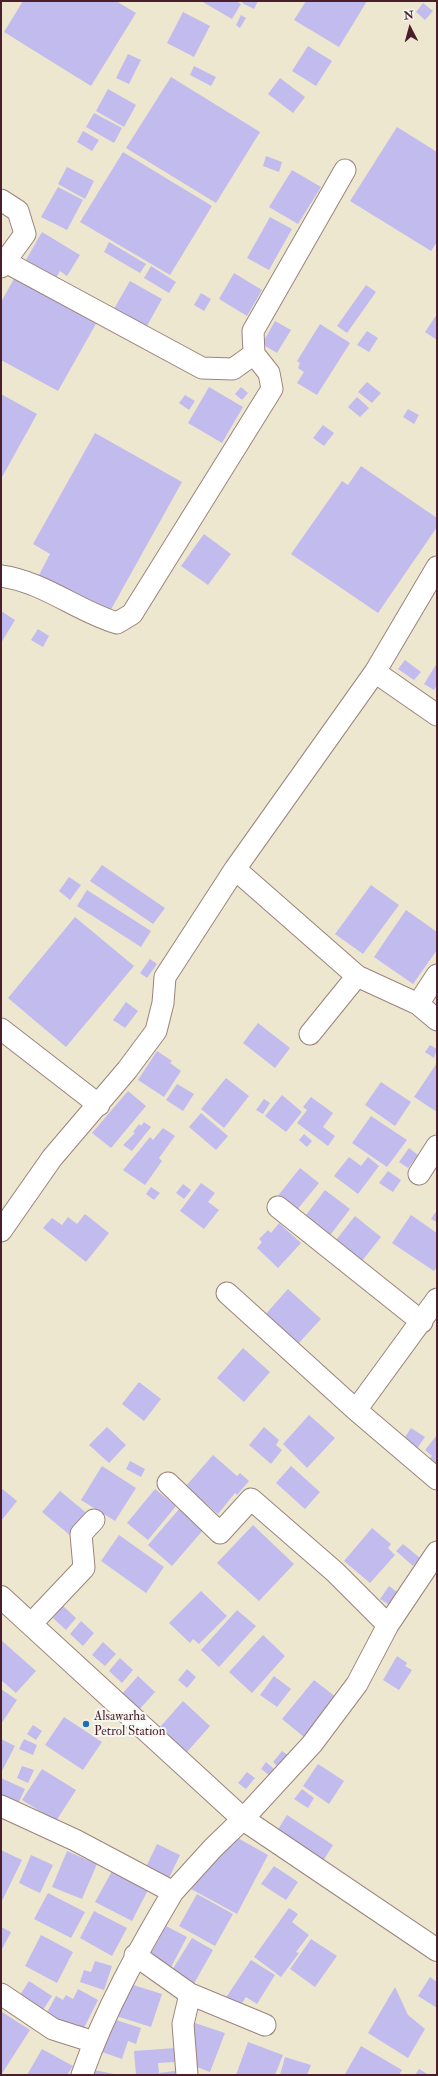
<!DOCTYPE html>
<style>
body{margin:0}
#map{position:relative;width:438px;height:2076px;overflow:hidden;background:#eee7cf;font-family:"IM FELL Double Pica",serif}
canvas{display:block}
.frame{position:absolute;inset:0;border:2px solid #4a1f2b;pointer-events:none}
.north{position:absolute;left:390px;top:8px;width:40px;height:40px;-webkit-text-stroke:3px #f6f6f2;paint-order:stroke;rotate:354deg;font-size:11px;font-weight:700;line-height:16px;text-align:center;color:#4a1f2b}
.north::after{content:'';display:block;margin:auto;width:14px;height:18px;background:#4a1f2b;clip-path:polygon(50% 0,100% 100%,50% 72%,0 100%)}
</style>
<div id="map">
<canvas width="438" height="2076"></canvas>
<div class="frame"></div>
<div class="north">N</div>
</div>
<script>
const c = document.querySelector('canvas').getContext('2d');
c.lineJoin = 'round';
function paint(path, color) {
  c.fillStyle = color;
  c.fill(path, 'evenodd');
}
function trace(path, color, width, dash) {
  c.strokeStyle = color;
  c.lineWidth = width;
  c.lineCap = dash ? 'butt' : 'round';
  c.setLineDash(dash || []);
  c.stroke(path);
}
function write(font, color, halo, rows, align = 'center') {
  c.font = font + ' "IM FELL Double Pica",serif';
  c.lineWidth = 4;
  c.setLineDash([]);
  c.textBaseline = 'middle';
  c.strokeStyle = halo;
  c.fillStyle = color;
  for (const [text, x, y, turn = 0] of rows) {
    c.save();
    c.translate(x, y);
    c.rotate((+turn || 0) * Math.PI / 180);
    c.textAlign = isNaN(turn) ? turn : align;
    if (halo) c.strokeText(text, 0, 0);
    c.fillText(text, 0, 0);
    c.restore();
  }
}
paint(new Path2D(`
 M23,1H116L136,13L91,86L4,32Z
 M201,1H236L241,4L232,19Z
 M243,1H258L254,9L242,3Z
 M306,1H367L339,47L294,20Z
 M423,3L433,11L425,20L416,12Z
 M183,12L210,26L194,57L167,43Z
 M241,15L246,18L240,28L236,25Z
 M308,46L332,61L316,86L292,71Z
 M128,54L141,60L129,84L116,78Z
 M194,66L216,77L211,86L190,75Z
 M171,77L260,132L216,203L126,148Z
 M280,78L305,97L293,113L268,94Z
 M108,89L136,105L124,127L96,111Z
 M94,113L122,128L114,143L86,127Z
 M397,127L437,152V242L431,251L350,201Z
 M83,131L99,140L92,151L77,142Z
 M123,152L212,206L170,275L80,222Z
 M266,156L282,162L279,172L263,166Z
 M67,167L94,181L85,199L58,184Z
 M292,170L321,187L298,224L269,207Z
 M58,187L83,200L67,230L41,217Z
 M270,217L292,229L269,270L247,258Z
 M42,232L80,255L67,276L60,271L53,283L23,265Z
 M109,242L146,264L140,273L104,252Z
 M151,266L176,282L169,293L144,278Z
 M234,273L262,290L247,316L219,299Z
 M15,277L97,322L58,391L1,360V302Z
 M130,281L162,299L143,333L111,314Z
 M366,285L376,292L347,333L337,326Z
 M201,293L211,299L204,311L194,305Z
 M437,314V340L425,332Z
 M275,321L291,330L277,353L262,344Z
 M320,324L350,343L317,395L297,383L304,372L298,368L300,363L297,361Z
 M367,331L378,338L369,352L357,345Z
 M367,382L381,393L372,403L358,392Z
 M209,387L243,407L222,443L188,423Z
 M241,387L248,393L242,400L235,394Z
 M1,394L37,414L1,479Z
 M185,395L195,401L189,410L179,403Z
 M357,397L369,408L360,417L348,407Z
 M408,409L419,415L414,424L403,417Z
 M323,425L334,433L324,446L313,438Z
 M95,433L182,482L109,613L39,575L50,554L33,544Z
 M361,466L437,518V527L378,613L291,554L342,481L348,485Z
 M204,534L231,554L208,585L181,566Z
 M1,611L15,620L1,643Z
 M38,629L49,636L43,647L31,640Z
 M405,660L421,672L414,680L398,669Z
 M437,663V685L434,690L424,684Z
 M102,865L165,908L153,924L90,881Z
 M69,877L81,885L70,900L59,891Z
 M371,885L399,905L363,954L335,934Z
 M87,890L151,931L141,947L77,906Z
 M406,910L437,932V950L413,984L374,957Z
 M75,917L134,966L66,1047L8,998Z
 M150,959L157,964L147,978L140,973Z
 M126,1002L138,1011L125,1028L113,1020Z
 M258,1023L290,1048L275,1068L243,1043Z
 M430,1045L437,1049L434,1058L425,1052Z
 M157,1051L172,1061L170,1063L181,1071L164,1097L138,1080Z
 M437,1063V1112L414,1097Z
 M226,1078L249,1096L224,1128L201,1109Z
 M381,1082L411,1102L395,1126L365,1105Z
 M177,1084L194,1094L183,1111L166,1100Z
 M128,1091L146,1106L111,1148L92,1133Z
 M282,1095L302,1112L286,1132L265,1116Z
 M311,1097L333,1113L323,1127L335,1136L328,1146L297,1123L307,1110L303,1107Z
 M264,1099L270,1103L263,1114L256,1110Z
 M201,1113L228,1136L216,1150L189,1127Z
 M371,1116L407,1140L387,1167L352,1143Z
 M144,1122L151,1127L132,1151L123,1145L135,1133L133,1132L139,1124L141,1126Z
 M163,1128L175,1136L159,1158L162,1161L145,1185L123,1170L150,1137L153,1140Z
 M304,1134L312,1141L307,1147L299,1140Z
 M409,1148L418,1155L408,1168L399,1162Z
 M349,1157L361,1166L368,1157L379,1166L358,1194L334,1176Z
 M300,1168L319,1183L296,1211L277,1197Z
 M388,1171L401,1180L393,1192L379,1183Z
 M201,1183L215,1193L208,1202L219,1210L204,1229L180,1211Z
 M183,1184L191,1190L184,1199L176,1193Z
 M151,1187L160,1193L154,1200L146,1194Z
 M325,1190L350,1209L328,1238L303,1219Z
 M437,1210V1222L431,1219Z
 M85,1214L109,1233L86,1262L43,1228L52,1218L62,1225L68,1217L77,1224Z
 M411,1215L437,1233V1267L434,1271L392,1243Z
 M355,1216L381,1237L362,1261L336,1240Z
 M279,1223L301,1243L278,1268L257,1248L262,1242L259,1239L268,1230L271,1233Z
 M288,1289L321,1319L297,1345L264,1316Z
 M243,1348L270,1372L244,1402L217,1378Z
 M139,1382L161,1399L144,1421L122,1404Z
 M309,1415L335,1438L307,1468L283,1444Z
 M107,1427L126,1445L109,1463L89,1445Z
 M264,1427L279,1440L276,1445L282,1450L271,1464L249,1445Z
 M411,1428L425,1437L416,1450L403,1440Z
 M437,1435V1467L428,1460L432,1456L425,1450Z
 M213,1455L237,1476L240,1473L249,1481L237,1495L235,1493L218,1514L186,1486Z
 M130,1461L145,1469L141,1477L126,1469Z
 M102,1466L136,1488L115,1521L81,1500Z
 M291,1466L320,1492L305,1509L276,1483Z
 M1,1488L17,1501L1,1521Z
 M155,1489L176,1506L148,1540L127,1523Z
 M60,1491L89,1515L71,1536L42,1512Z
 M180,1508L204,1529L172,1566L148,1545Z
 M253,1525L294,1564L259,1601L217,1563Z
 M372,1528L391,1544L388,1548L395,1555L370,1583L344,1561Z
 M119,1535L164,1567L146,1593L101,1561Z
 M403,1544L420,1558L413,1566L396,1551Z
 M389,1586L400,1594L391,1606L380,1599Z
 M201,1591L227,1616L199,1644L193,1639L190,1643L169,1623Z
 M63,1606L76,1618L66,1630L53,1618Z
 M237,1610L256,1626L219,1667L201,1650Z
 M81,1621L94,1633L83,1646L70,1634Z
 M263,1635L285,1656L252,1693L229,1672Z
 M1,1640L36,1671L16,1693L1,1680Z
 M103,1642L116,1654L105,1666L92,1655Z
 M397,1656L407,1663L405,1666L412,1670L399,1690L383,1680Z
 M120,1658L133,1670L122,1683L109,1671Z
 M187,1669L196,1677L187,1688L178,1680Z
 M138,1676L155,1692L138,1711L121,1695Z
 M274,1676L291,1689L277,1707L260,1695Z
 M314,1680L337,1698L304,1737L282,1719Z
 M1,1689L17,1700L1,1724Z
 M183,1701L210,1726L187,1752L160,1727Z
 M64,1717L102,1742L83,1770L45,1745Z
 M33,1725L42,1731L36,1740L27,1734Z
 M1,1739L15,1746L1,1773Z
 M24,1739L37,1745L33,1755L19,1749Z
 M282,1751L289,1756L279,1768L273,1762Z
 M266,1762L274,1769L269,1775L261,1769Z
 M318,1764L344,1781L329,1804L303,1786Z
 M22,1766L34,1770L28,1783L17,1778Z
 M42,1769L76,1790L56,1821L22,1800Z
 M247,1772L255,1778L246,1789L238,1783Z
 M1,1778L25,1789L16,1808L1,1801Z
 M302,1789L314,1798L308,1808L294,1799Z
 M287,1815L333,1845L323,1861L277,1831Z
 M236,1837L268,1855L237,1914L191,1889Z
 M157,1844L180,1855L169,1878L146,1867Z
 M1,1850L22,1860L1,1903Z
 M67,1851L97,1864L82,1899L52,1887Z
 M31,1855L53,1865L40,1893L19,1883Z
 M274,1866L298,1882L286,1900L261,1884Z
 M112,1871L148,1890L132,1921L95,1902Z
 M48,1893L85,1912L71,1938L34,1919Z
 M197,1894L233,1914L215,1946L179,1926Z
 M289,1908L298,1914L292,1922L309,1935L296,1952L299,1953L281,1977L254,1957Z
 M94,1911L127,1928L112,1956L80,1938Z
 M166,1926L187,1937L169,1971L148,1959Z
 M1,1927L11,1932L1,1951Z
 M41,1935L73,1952L57,1983L25,1966Z
 M192,1938L213,1950L192,1987L169,1975Z
 M311,1939L337,1956L315,1987L290,1969Z
 M251,1960L275,1975L257,2004L246,1997L239,2008L225,1999Z
 M95,1961L112,1966L104,1990L80,1982L84,1970L91,1972Z
 M430,1977L437,1982V2008L418,1996Z
 M29,1981L52,1996L39,2016L17,2000Z
 M127,1983L162,1994L151,2027L116,2016Z
 M395,1987L408,2015L425,2029L408,2058L368,2033Z
 M78,1989L98,2000L82,2032L46,2014L56,1996L63,2000L66,1995L73,1999Z
 M2,2012L30,2030L1,2075V2014Z
 M113,2019L141,2028L136,2044L128,2041L122,2059L102,2052Z
 M195,2023L225,2033L210,2072L197,2067L191,2038Z
 M248,2042L283,2055L275,2075H236Z
 M361,2046L402,2070L399,2075L345,2074Z
 M175,2048L176,2062L158,2063L159,2073L175,2071V2075H136L134,2051Z
 M42,2049L73,2066L67,2075H27Z
 M285,2057L311,2065L307,2075H280Z
 M419,2069L429,2075H415Z
 M94,2070L114,2074V2075H93Z`), '#c2bbee');
const minor = new Path2D(`
 M1,200L18,211L25,234L1,267
 M4,261L202,368L233,369L254,354
 M1,576C44,582 77,611 117,623L132,614L272,389L269,373L254,354L253,331L345,170
 M375,672L437,715
 M235,869L357,976L418,1004L437,1020
 M418,1004L437,975
 M1,1029L99,1105
 M310,1034L357,976
 M419,1174L437,1146
 M278,1207L422,1322
 M1,1231L52,1158L127,1070L156,1031L163,1003L165,977L235,869L375,672L437,567
 M227,1293L356,1410L437,1479
 M356,1410L437,1299
 M168,1483L220,1533L251,1499L335,1572L388,1625
 M31,1624L84,1568L81,1534L94,1520
 M1,1806L75,1840L173,1892L213,1848L243,1819L312,1744L357,1684L388,1625L437,1552
 M135,1955L190,1994L183,2024L187,2075
 M1,1994L53,2029L94,2042
 M190,1994L265,2025
 M82,2075C105,2010 138,1951 173,1892`);
const tertiary = new Path2D(`
 M1,1597L243,1819L437,1950`);
trace(minor, '#9c837d', 23);
trace(tertiary, '#9c837d', 24);
trace(minor, '#fff', 21);
trace(tertiary, '#fff', 22);
for (const [x, y, r, color] of [
 [86,1724,4,"#1f6fb2"]
]) {
  const dot = new Path2D();
  dot.arc(x, y, r, 0, 2 * Math.PI);
  c.fillStyle = color;
  c.fill(dot);
  trace(dot, '#f6f6f2', 1.5);
}
write('13px', '#4a1f2b', '#f6f6f2', [
 ["Alsawarha",94,1717],
 ["Petrol Station",94,1732]
], 'left');
</script>
